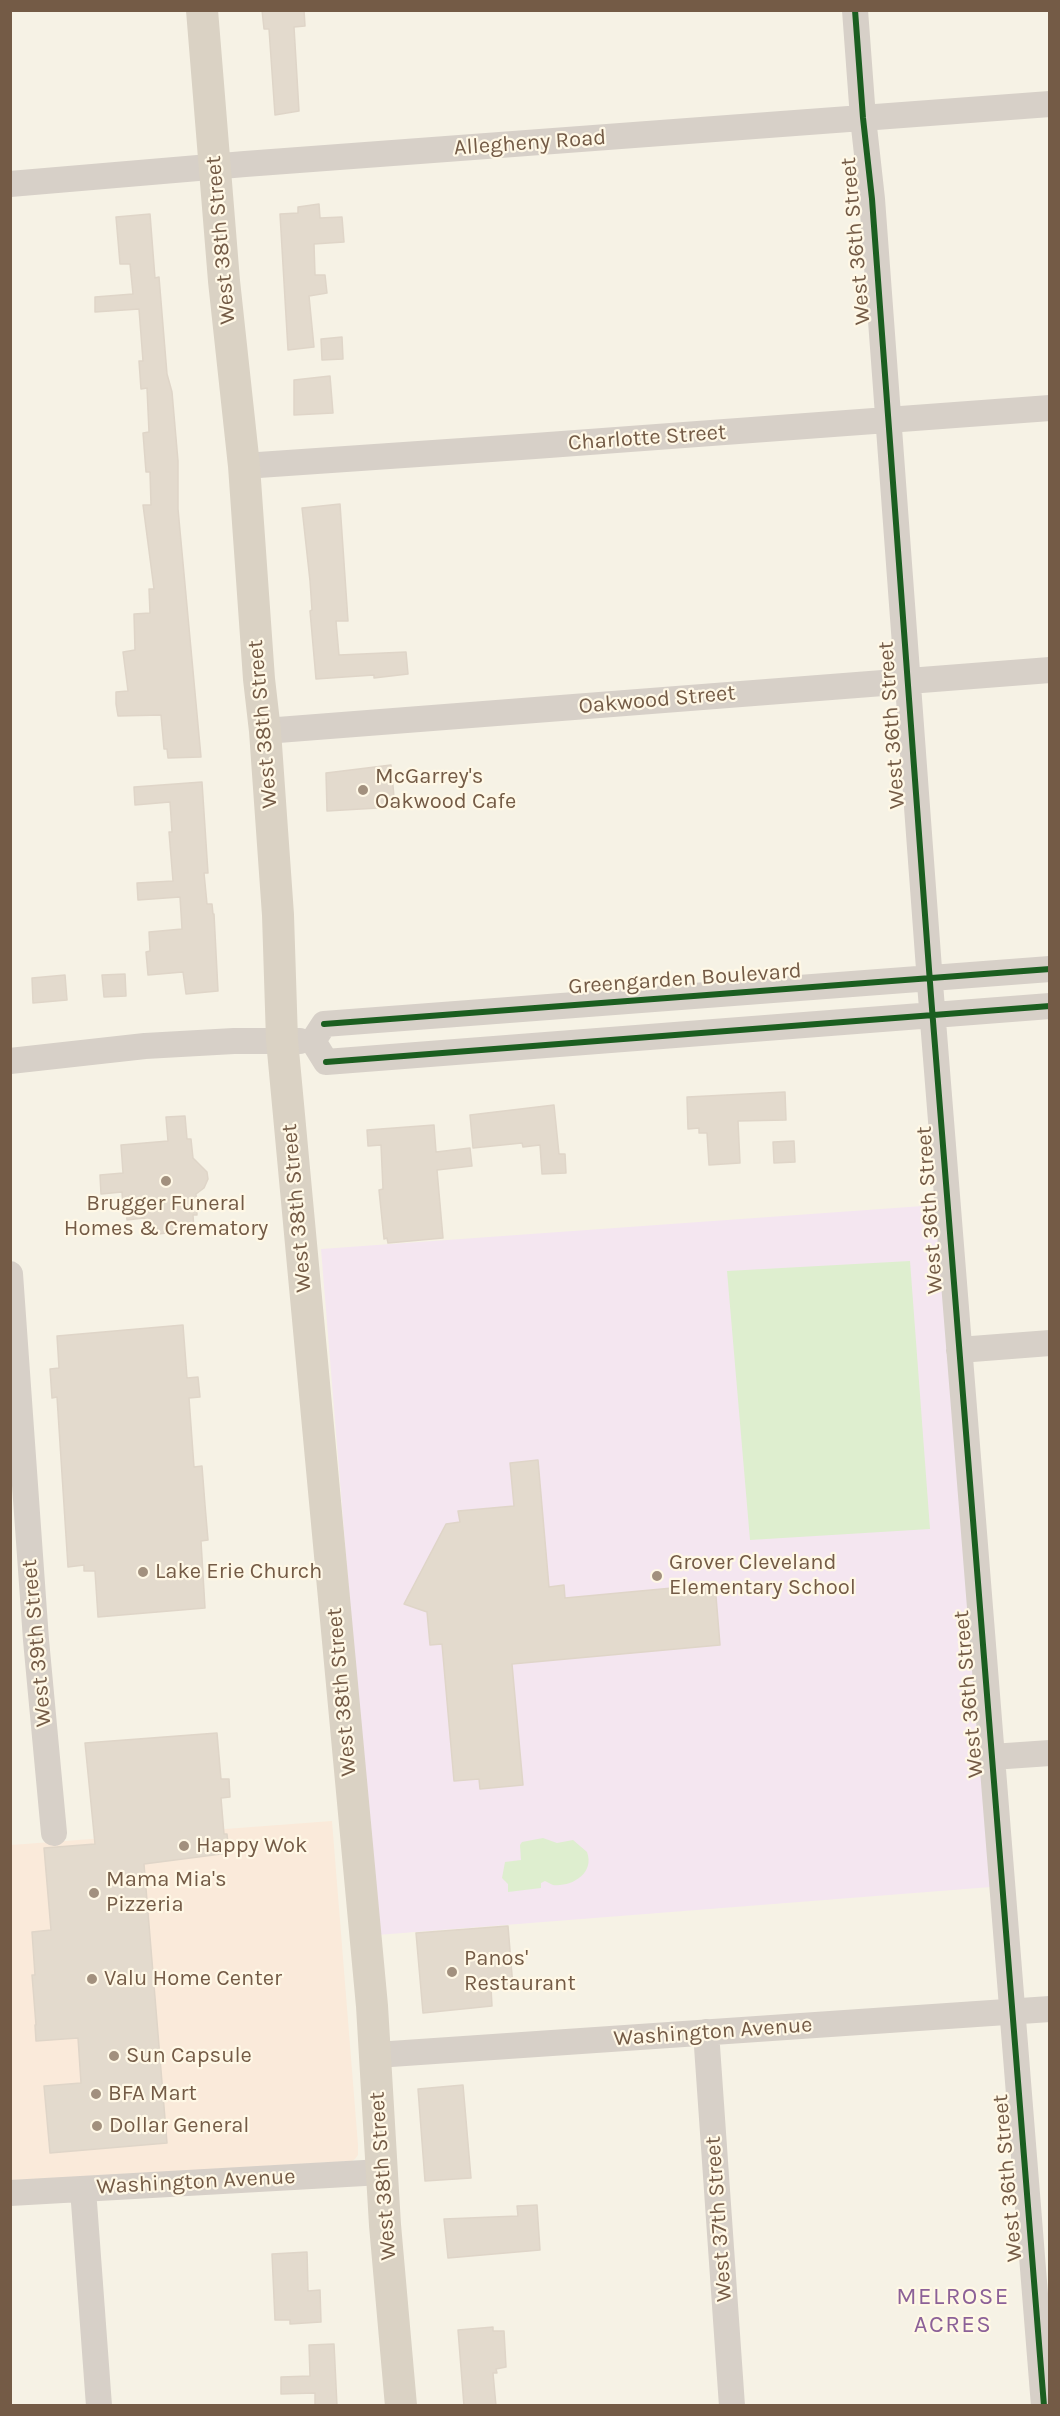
<!DOCTYPE html>
<style>
body{margin:0}
#map{position:relative;width:1060px;height:2416px;overflow:hidden;background:#f6f2e5;font-family:Karla,sans-serif}
canvas{display:block}
.frame{position:absolute;inset:0;border:12px solid #745b46;pointer-events:none}
</style>
<div id="map">
<canvas width="1060" height="2416"></canvas>
<div class="frame"></div>
</div>
<script>
const c = document.querySelector('canvas').getContext('2d');
c.lineJoin = 'round';
function paint(path, color) {
  c.fillStyle = color;
  c.fill(path, 'evenodd');
}
function trace(path, color, width, dash) {
  c.strokeStyle = color;
  c.lineWidth = width;
  c.lineCap = dash ? 'butt' : 'round';
  c.setLineDash(dash || []);
  c.stroke(path);
}
function write(font, color, halo, rows, align = 'center') {
  c.font = font + ' Karla,sans-serif';
  c.lineWidth = 4.5;
  c.setLineDash([]);
  c.textBaseline = 'middle';
  c.strokeStyle = halo;
  c.fillStyle = color;
  for (const [text, x, y, turn = 0] of rows) {
    c.save();
    c.translate(x, y);
    c.rotate((+turn || 0) * Math.PI / 180);
    c.textAlign = isNaN(turn) ? turn : align;
    if (halo) c.strokeText(text, 0, 0);
    c.fillText(text, 0, 0);
    c.restore();
  }
}
paint(new Path2D(`
 M332,1821L358,2145V2155L355,2159L352,2161L11,2181V1845Z`), '#faeada');
paint(new Path2D(`
 M937,1205L991,1887L377,1935L321,1249Z`), '#f4e6f0');
paint(new Path2D(`
 M910,1261L930,1529L750,1540L727,1271Z
 M543,1838L557,1843L573,1840L587,1852C595,1874 571,1887 553,1885C550,1884 548,1882 545,1881L541,1883V1888L508,1892V1884L502,1878L505,1862L521,1860L520,1845L522,1842Z`), '#deeecf');
const building = new Path2D(`
 M262,10H304L305,26L294,27L299,111L275,115L269,29H264Z
 M319,204L320,218L342,217L344,242L314,244L315,275H325L327,293L309,296L314,347L288,350L280,214L298,213V207Z
 M150,214L155,278L159,277L167,374L172,392L178,461V509L201,757L168,758L167,749H164L161,715L118,716L116,704V692L128,691L123,652L135,650L134,614L150,613L149,589H154L143,505H151L150,472H146L143,433L149,432L147,388L141,389L139,361H143L139,309L95,312V297L133,294L130,264H120L116,217Z
 M342,337L343,359L322,360L321,339Z
 M330,376L333,413L294,415V380Z
 M340,504L348,621H336L339,655L406,652L408,674L374,678V675L316,679L310,611L312,610L310,581L302,508Z
 M391,765L395,807L327,811L326,773Z
 M202,782L208,873H204L207,904H212L213,914H214L218,991L186,994L183,972L148,975L146,952L150,951L149,932L182,929L180,897L138,900L137,883L173,881L169,832H172L170,802L135,805L134,787Z
 M125,974L126,996L104,997L102,975Z
 M65,975L67,1000L33,1003L32,978Z
 M785,1092L786,1120L738,1121L740,1163L709,1165L707,1133H699V1128L688,1129L687,1097Z
 M554,1105L559,1154H565L566,1173L542,1174L540,1145L523,1147L522,1143L473,1148L470,1115Z
 M185,1116L187,1139H191L193,1158L207,1172L208,1179L204,1188L196,1194L197,1215H193L194,1230L149,1235L147,1221H145L144,1218L127,1220L126,1207H123L122,1192L101,1194L100,1175L123,1173L121,1145L168,1141L166,1117Z
 M434,1125L436,1152L470,1148L472,1166L437,1170L443,1238L388,1243L387,1238L384,1239L379,1190L383,1189L381,1145L368,1146L367,1130Z
 M794,1141L795,1162L774,1163L773,1142Z
 M183,1325L187,1378L198,1377L200,1397L189,1398L194,1467L202,1466L205,1505L208,1540L201,1541L205,1608L98,1617L95,1571H84V1565L68,1567L57,1397L52,1398L50,1369L59,1368L57,1336Z
 M538,1460L549,1587L564,1585L565,1598L715,1584L720,1645L512,1664L523,1785L480,1789L479,1779L454,1781L442,1644L430,1645L427,1612L404,1604L446,1524L460,1522L458,1511L514,1506L510,1463Z
 M217,1733L221,1779H229L230,1797L221,1798L224,1834H227L229,1853L144,1864L167,2143L50,2153L44,2086L81,2083L78,2038L36,2041L35,2025H36L32,1975H35L32,1932L51,1930L44,1848L95,1844L85,1743Z
 M508,1926L513,1987L491,1988L492,2006L423,2013L416,1933Z
 M463,2085L471,2178L425,2181L418,2089Z
 M537,2205L540,2250L448,2258L444,2219L518,2216L517,2206Z
 M307,2252L308,2291L320,2290L321,2322L290,2324V2320H275L272,2254Z
 M493,2327V2331H504L506,2367L496,2369L497,2373H493L496,2406H464L458,2330Z
 M334,2344L337,2406H315V2393L281,2394V2377L310,2376L309,2345Z`);
paint(building, '#e3dacd');
trace(building, '#dfd5c8', 1.5);
trace(new Path2D(`
 M855,10L863,118L872,199L931,996L1044,2406
 M10,184L245,164L1050,104
 M244,466L535,446L1050,408
 M265,731L1050,670
 M313,1041L326,1062L1050,1006
 M313,1041L324,1024L1050,969
 M10,1061L145,1046L234,1041H300
 M10,1274L36,1640L54,1833
 M959,1350L1050,1343
 M992,1757L1050,1753
 M706,2032L732,2406
 M376,2055L1050,2009
 M83,2189L99,2406
 M10,2193L382,2172`), '#d7d0c8', 26);
trace(new Path2D(`
 M202,10L224,281L244,466L259,679L265,731L278,915L282,1040L372,2006L385,2225L401,2406`), '#dad2c4', 32);
trace(new Path2D(`
 M855,10L863,118L872,199L931,996L1044,2406
 M324,1024L1050,969
 M326,1062L1050,1006`), '#1b5e20', 6);
for (const [x, y, r, color] of [
 [363,790,6,"#a2907e"],
 [166,1181,6,"#a2907e"],
 [143,1572,6,"#a2907e"],
 [657,1576,6,"#a2907e"],
 [184,1846,6,"#a2907e"],
 [94,1893,6,"#a2907e"],
 [452,1972,6,"#a2907e"],
 [92,1979,6,"#a2907e"],
 [114,2056,6,"#a2907e"],
 [96,2094,6,"#a2907e"],
 [97,2126,6,"#a2907e"]
]) {
  const dot = new Path2D();
  dot.arc(x, y, r, 0, 2 * Math.PI);
  c.fillStyle = color;
  c.fill(dot);
  trace(dot, '#fff8e6', 2);
}
write('22px', '#745b46', '#fff8e6', [
 ["Allegheny Road",530,143,-4],
 ["West 38th Street",221,240,-95],
 ["West 36th Street",856,241,-95],
 ["Charlotte Street",647,438,-4],
 ["Oakwood Street",657,700,-5],
 ["West 38th Street",263,724,-95],
 ["West 36th Street",892,725,-94],
 ["Greengarden Boulevard",685,979,-4],
 ["West 38th Street",297,1208,-95],
 ["West 36th Street",930,1210,-94],
 ["West 39th Street",37,1643,-95],
 ["West 38th Street",342,1692,-95],
 ["West 36th Street",969,1694,-95],
 ["Washington Avenue",713,2032,-4],
 ["West 38th Street",383,2176,-94],
 ["West 36th Street",1008,2178,-95],
 ["Washington Avenue",196,2182,-3],
 ["West 37th Street",719,2219,-94]
]);
write('22px', '#745b46', '#fff8e6', [
 ["McGarrey's",375,777],
 ["Oakwood Cafe",375,802],
 ["Brugger Funeral",166,1204,"center"],
 ["Homes & Crematory",166,1229,"center"],
 ["Grover Cleveland",669,1563],
 ["Elementary School",669,1588],
 ["Lake Erie Church",155,1572],
 ["Happy Wok",196,1846],
 ["Mama Mia's",106,1880],
 ["Pizzeria",106,1905],
 ["Panos'",464,1959],
 ["Restaurant",464,1984],
 ["Valu Home Center",104,1979],
 ["Sun Capsule",126,2056],
 ["BFA Mart",108,2094],
 ["Dollar General",109,2126]
], 'left');
c.letterSpacing = '1.5px';
write('24px', '#8c6198', '#fff8e6', [
 ["MELROSE",953,2297],
 ["ACRES",953,2325]
]);
c.letterSpacing = '0px';
</script>
